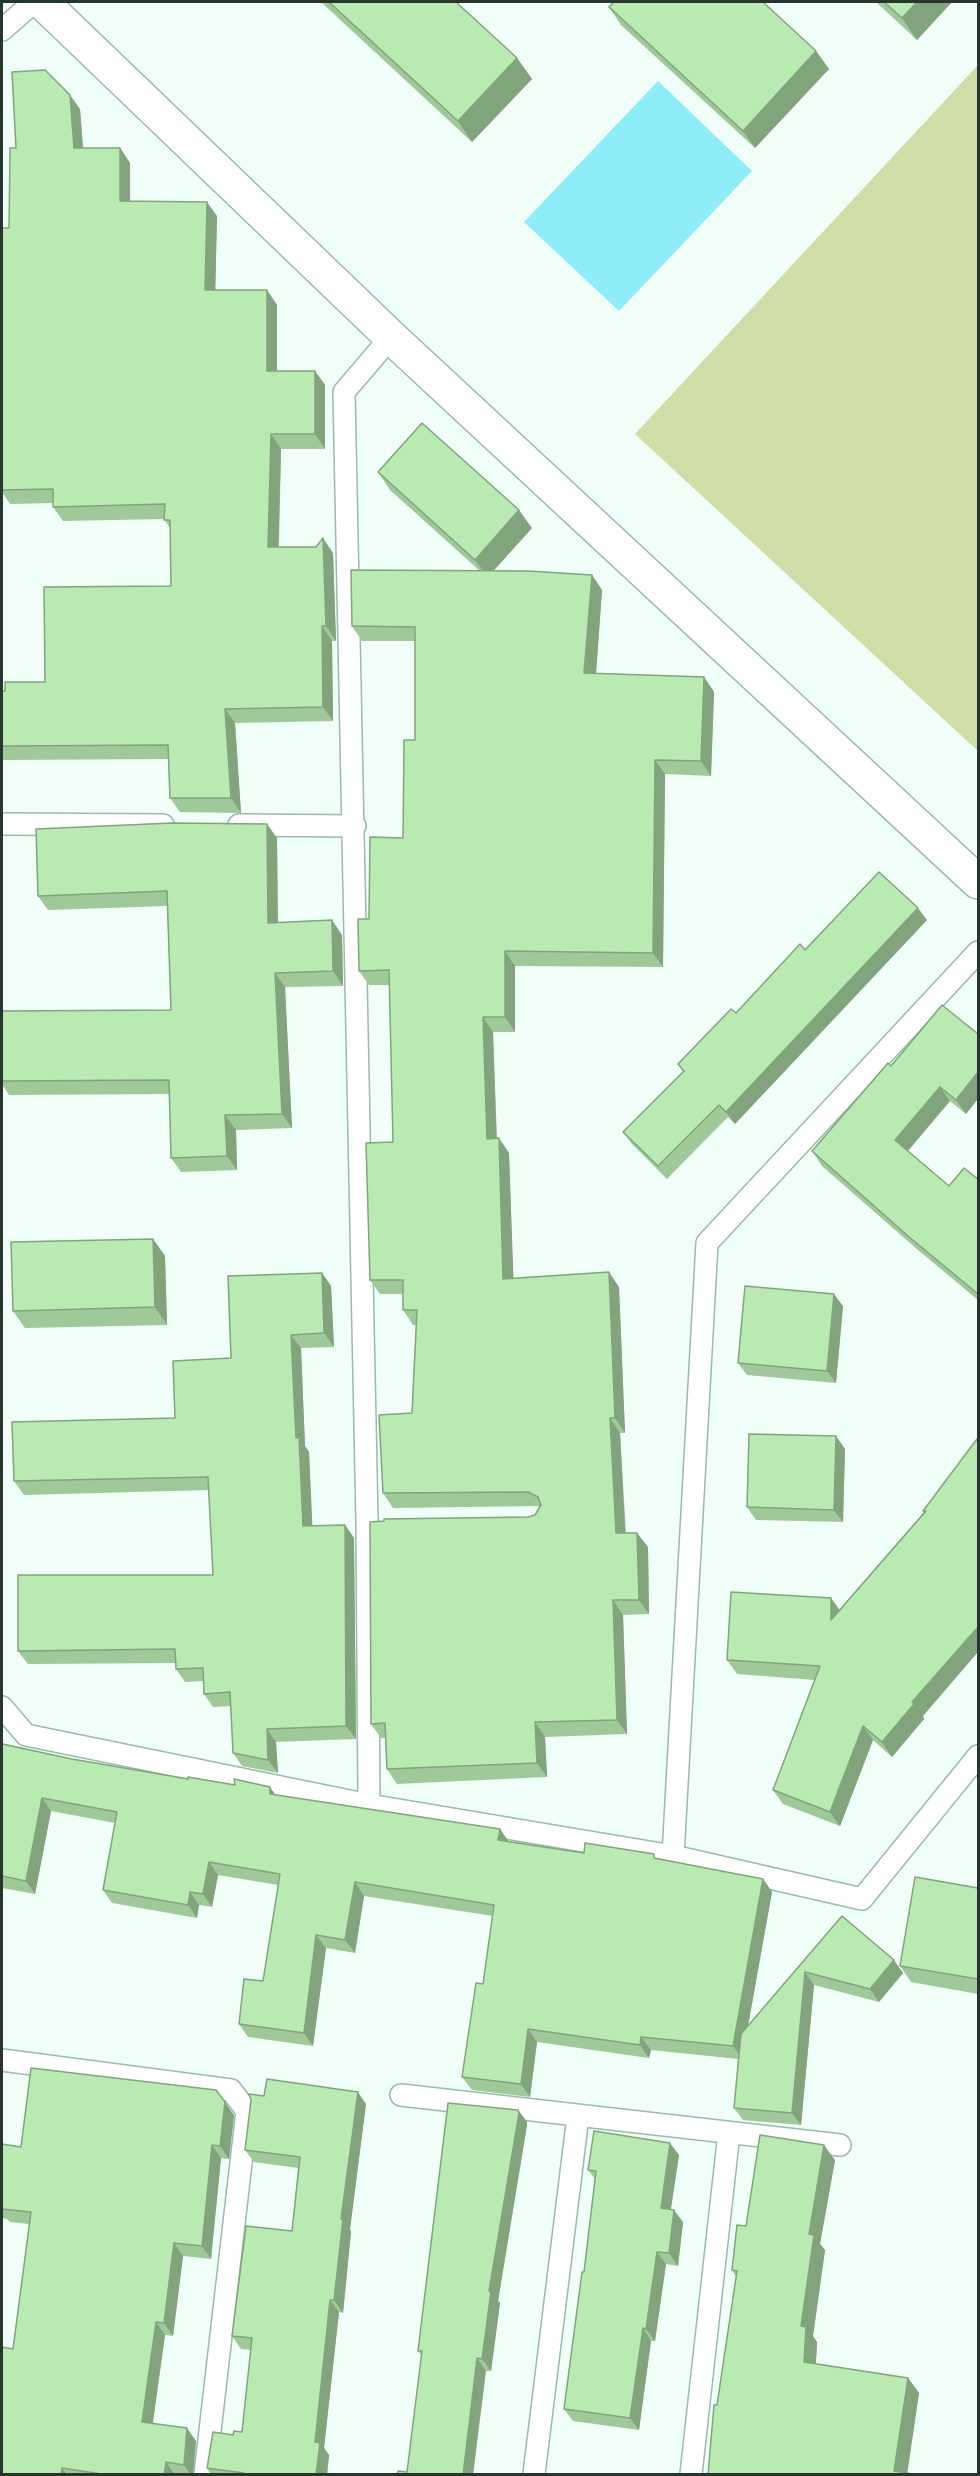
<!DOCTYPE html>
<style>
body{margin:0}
#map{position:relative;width:980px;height:2476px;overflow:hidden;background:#f0fff7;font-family:Lora,serif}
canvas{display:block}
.frame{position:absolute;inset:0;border:3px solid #26352e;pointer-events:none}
</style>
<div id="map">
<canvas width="980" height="2476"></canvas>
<div class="frame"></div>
</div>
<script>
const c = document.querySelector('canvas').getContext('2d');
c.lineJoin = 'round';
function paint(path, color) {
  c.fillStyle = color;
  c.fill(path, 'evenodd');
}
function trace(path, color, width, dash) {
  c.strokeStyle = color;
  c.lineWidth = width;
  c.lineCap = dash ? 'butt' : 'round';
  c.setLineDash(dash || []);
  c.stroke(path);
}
paint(new Path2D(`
 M978,65V751L635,434Z`), '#cfdda7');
paint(new Path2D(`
 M658,81L752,171L619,311L524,222Z`), '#8fedfa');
const lane = new Path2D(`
 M2,30L34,2
 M2,824L163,825
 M239,825L355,826
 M2,1707L26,1735L369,1805L673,1856L862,1899L978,1756
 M369,1805L367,1521L344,392L391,337
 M673,1856L707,1243L978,952
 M2,2060L231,2090L247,2111L205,2474
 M401,2095L840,2145
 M534,2474L578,2116
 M691,2474L729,2133`);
const secondary = new Path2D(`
 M42,2L391,337L978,882`);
trace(lane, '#98bcaa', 24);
trace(secondary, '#98bcaa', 36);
trace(lane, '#fff', 21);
trace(secondary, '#fff', 33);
paint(new Path2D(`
 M321,2H456L517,58L532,79L472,142Z
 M876,2H952L917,40Z
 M609,7L816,51L829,69L755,148L621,25Z
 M80,109L83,148H120L130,163V201L217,216L215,290H267L277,305V371H315L325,385V449H281L279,547L333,553L336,641H332L333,721L235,723L241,813L180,812L170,798L168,759L2,760V691L45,682L171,586L170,528L164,519L63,521L53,507V503L10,504L2,492V228H9L16,148Z
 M378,472L532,528L493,571L592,575L602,590L596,673L704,677L714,692L711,776L665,774L663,967L515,966V1032H493L497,1138L509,1153L513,1278L619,1287L625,1433H620L626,1533H637L648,1547L649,1614L623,1615L627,1734L545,1737L547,1777L397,1784L387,1769L385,1738H381L371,1724L528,1517L535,1515L539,1507L538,1506L393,1508L383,1493L412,1413L416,1325H413L403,1310V1294H380L370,1280L393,1142L390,985H369L359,971L369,919L403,838L415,740V641H362L352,626L480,571L390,490Z
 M277,838L278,922L342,935L343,986L285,987L292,1128L236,1130L237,1170L181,1172L171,1158L169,1094L9,1095L2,1084V1011L171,1010L167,906L48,910L38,896Z
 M927,920L735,1124L728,1117L667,1179L632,1144L623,1132L683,1072L678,1064L736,1013L805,950Z
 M942,1005L966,1114L950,1101L908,1151L949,1186L978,1179V1300L918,1250L822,1166L812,1151L891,1066Z
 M153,1239L165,1256L167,1325L25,1328L13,1311Z
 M322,1273L331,1286L334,1347L301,1348L305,1446L309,1452L312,1526L345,1525L354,1538L356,1739L276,1742L278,1773L242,1766L233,1753L231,1706L213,1707L204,1694L203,1681L185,1682L176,1669L175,1663L28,1664L18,1651L213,1575L209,1490L24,1495L14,1481L175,1418L231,1358Z
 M843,1306L836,1383L747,1375L738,1363Z
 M977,1439L923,1716L924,1719L892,1757L873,1740L840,1826L783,1804L773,1790L815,1680L737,1674L727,1660L831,1598L839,1610L924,1512L923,1511Z
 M845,1449L843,1522L756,1520L747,1507Z
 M2,1743L72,1759L276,1795L500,1829L508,1841L584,1853L657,1859L763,1879L772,1892L748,2026L842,1916L903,1973L879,2002L814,1985L801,2125L743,2120L734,2108L738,2059L651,2050L649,2058L537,2042L530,2097L472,2090L462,2077L483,1984L493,1916L364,1896L355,1953L326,1948L313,2046L248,2037L239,2024L263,1981L278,1885L218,1875L212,1907L199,1905L197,1918L112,1903L103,1890L115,1823L51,1811L35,1894L2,1888Z
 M978,1888V1994L911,1982L900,1966Z
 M366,2104L350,2229L351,2232L343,2313L339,2312L324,2448L329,2455L327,2475H211L207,2468L233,2435L242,2432L251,2350L241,2349L232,2336L292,2231L298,2168L254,2162L245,2150Z
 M518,2110L527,2122V2125L498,2301L500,2303L491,2371H486L407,2472L422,2356L418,2351Z
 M234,2115L229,2159L221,2158L211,2259L183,2256L173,2336L165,2335L153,2423L196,2441L193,2475H2L13,2349L29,2224L10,2222L7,2219L2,2218V2144L21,2147Z
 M679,2155L671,2209L683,2222L678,2266L666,2264L655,2341H651L639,2430L573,2421L564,2409L584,2272L595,2179L588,2170Z
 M835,2160L820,2244L825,2250L813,2336L817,2342L816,2364L908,2378L919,2393L907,2473L708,2475L717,2405L736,2277L732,2270L746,2226Z`), '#9fc999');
paint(new Path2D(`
 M917,2H952L917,40L902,18Z
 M816,51L829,69L755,148L743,131Z
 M517,58L532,79L472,142L458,121Z
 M70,95L80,109L84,163L74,148Z
 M120,148L130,163V215L120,201Z
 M207,202L217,216L215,305L205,290Z
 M267,290L277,305V385L267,371Z
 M315,371L325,385V449L315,434Z
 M271,434L281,449L278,561L268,547Z
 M519,510L532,528L488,577L475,560Z
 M323,538L333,553L336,641L326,626Z
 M592,575L602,590L595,688L584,673Z
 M322,626L332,641L333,721L323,707Z
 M704,677L714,692L711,776L701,761Z
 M225,709L235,723L241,813L231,798Z
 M655,760L665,774L663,967L653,953Z
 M267,824L277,838L278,937L268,923Z
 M918,908L927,920L735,1124L726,1112Z
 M332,920L342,935L343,986L333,971Z
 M505,951L515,966V1032L505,1017Z
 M275,973L285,987L292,1128L282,1114Z
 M483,1017L493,1032L497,1153L487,1139Z
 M978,1072V1099L966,1114L956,1100Z
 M940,1087L950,1101L905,1154L895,1140Z
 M225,1115L236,1130L237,1170L227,1156Z
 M499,1138L509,1153L514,1293L503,1279Z
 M153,1239L165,1256L167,1325L155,1307Z
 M609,1272L619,1287L625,1433L615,1418Z
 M322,1273L331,1286L334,1347L324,1333Z
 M834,1294L843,1306L836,1383L827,1371Z
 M291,1335L301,1348L305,1446L309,1452L313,1539L303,1526L296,1438Z
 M610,1418L620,1433L626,1548L616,1533Z
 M836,1436L845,1449L843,1522L834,1510Z
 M345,1525L354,1538L356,1739L346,1726Z
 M637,1533L648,1547L649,1614L639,1600Z
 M831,1598L841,1612L831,1620Z
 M613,1600L623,1615L627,1734L617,1720Z
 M978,1627V1652L923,1716L924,1719L892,1757L882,1742L912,1702Z
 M535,1722L545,1737L547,1777L537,1763Z
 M863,1726L873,1740L840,1826L830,1812Z
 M267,1729L276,1742L278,1773L268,1760Z
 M270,1787L279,1800L270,1794Z
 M42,1798L51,1811L35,1894L26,1881Z
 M500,1829L509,1842L498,1840Z
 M209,1862L218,1875L212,1907L203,1894Z
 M763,1879L772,1892L742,2059L733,2046Z
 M355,1882L364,1896L355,1953L345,1940Z
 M190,1892L199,1905L197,1918L188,1905Z
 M316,1935L326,1948L313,2046L304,2033Z
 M894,1960L903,1973L879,2002L870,1989Z
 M805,1972L814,1985L801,2125L792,2113Z
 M528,2029L537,2042L530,2097L521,2084Z
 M641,2037L651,2050L649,2058L640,2045Z
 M358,2092L366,2104L350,2229L351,2232L343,2313L334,2300L341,2219Z
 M225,2102L234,2115L229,2159L220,2146Z
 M518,2110L527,2122V2125L498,2301L500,2303L491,2371L482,2359L489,2291Z
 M670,2143L679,2155L669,2221L661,2208Z
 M212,2145L221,2158L211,2259L202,2246Z
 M824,2145L835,2160L820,2244L825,2250L813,2336L817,2342L815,2378L804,2362L801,2326L809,2234Z
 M674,2210L683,2222L678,2266L669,2253Z
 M174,2243L183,2256L173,2336L164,2323Z
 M657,2252L666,2264L655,2341L646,2329Z
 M330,2300L339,2312L324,2448L329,2455L327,2475H316L315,2442Z
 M156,2322L165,2335L151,2435L142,2422Z
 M643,2328L651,2341L639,2430L630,2418Z
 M477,2358L486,2371L473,2475H463Z
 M908,2378L919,2393L907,2475L894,2471Z
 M187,2428L196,2441L193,2475H191L184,2465Z
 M166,2462L175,2475H164Z
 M62,2468L67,2475H61Z`), '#82a47d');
const building = new Path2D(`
 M329,2H456L517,58L458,121Z
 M614,2H763L816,51L743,131L609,7Z
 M884,2H917L902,18Z
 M45,70L70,95L74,148H120V201L207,202L205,290H267V371H315V434H271L268,547H316L323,538L326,626H322L323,707L225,709L231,798H170L168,745L2,746V691H5V682H45L44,587L171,586L170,520H164L165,504L53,507V489L2,490V228H9L10,148H16L12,72Z
 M422,423L519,510L475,560L378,472Z
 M351,570L528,571L592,575L584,673L704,677L701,761L655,760L653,953L505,951V1017H483L487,1139L499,1138L503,1279L609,1272L615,1418H610L616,1533H637L639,1600H613L617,1720L535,1722L537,1763L387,1769L385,1723L371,1724L370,1522L384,1521V1519L528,1517L535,1515L541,1505L538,1497L528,1492L383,1493L379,1415L412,1413L417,1310H403V1280H370L366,1143L393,1142L389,970L359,971L358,919H369L370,837L403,838L404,740H415V627L352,626Z
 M172,823L267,824L268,923L332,920L333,971L275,973L282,1114L225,1115L227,1156L171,1158L169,1080L2,1081V1011L171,1010L167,891L38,896L36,829Z
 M879,872L918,908L726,1112L719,1105L658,1166L623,1132L684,1071L678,1064L731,1009L736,1013L800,944L805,950Z
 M942,1005L978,1034V1072L956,1100L940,1087L895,1140L949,1186L964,1168L978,1179V1294L908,1236L812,1151L888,1063L891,1066Z
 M153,1239L155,1307L13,1311L11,1242Z
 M322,1273L324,1333L291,1335L296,1438H299L303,1526L345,1525L346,1726L267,1729L268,1760L233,1753L230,1692L204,1694L203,1668L176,1669L175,1649L18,1651V1575H213L208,1477L14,1481L12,1422L175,1418L173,1361L231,1358L228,1276Z
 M745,1286L834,1294L827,1371L738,1363Z
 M749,1434L836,1436L834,1510L747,1507Z
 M977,1439H978V1627L912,1702L914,1704L882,1742L863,1726L830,1812L773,1790L820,1666L727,1660L731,1592L831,1598V1620L926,1511H923Z
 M2,1744L72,1759L188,1779V1777L235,1785L234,1779L270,1787V1794L500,1829L498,1840L584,1853L585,1843L654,1854V1858L763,1879L733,2046L641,2037L640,2045L528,2029L521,2084L462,2077L476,1983L483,1984L494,1905L355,1882L345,1940L316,1935L304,2033L239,2024L244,1979L263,1981L280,1874L209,1862L203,1894L190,1892L188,1905L103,1890L117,1812L42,1798L26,1881L2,1876Z
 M915,1877L978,1888V1979L900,1966Z
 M842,1916L894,1960L870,1989L805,1972L792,2113L734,2108L741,2034Z
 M31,2068L216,2090L225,2102L220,2146L212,2145L202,2246L174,2243L164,2323L156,2322L142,2422L187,2428L184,2465L166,2462L164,2475H108L62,2468L61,2475H2V2347L13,2349L31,2212L2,2209V2144L21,2147Z
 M267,2079L358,2092L341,2219H343L334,2300H330L315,2442L320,2443L316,2475H244V2473L207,2468L213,2432L233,2435L234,2431L242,2432L252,2338L232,2336L246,2226L292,2231L300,2157L245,2150L251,2100L249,2094L264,2096Z
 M448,2103L518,2110L519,2113L489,2291H491L482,2359L477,2358L463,2475H397L398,2471L407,2472L422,2351H418Z
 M594,2131L670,2143L661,2208L674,2210L669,2253L657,2252L646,2329L643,2328L630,2418L564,2409L582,2272H584L596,2171L588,2170Z
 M760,2135L824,2145L809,2234L814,2235L801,2326L806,2327L804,2362L908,2378L894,2471L919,2475H708L714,2405H717L737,2271L732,2270L737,2225L746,2226Z`);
paint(building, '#b9eab2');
trace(building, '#82a47d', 1.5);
</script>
